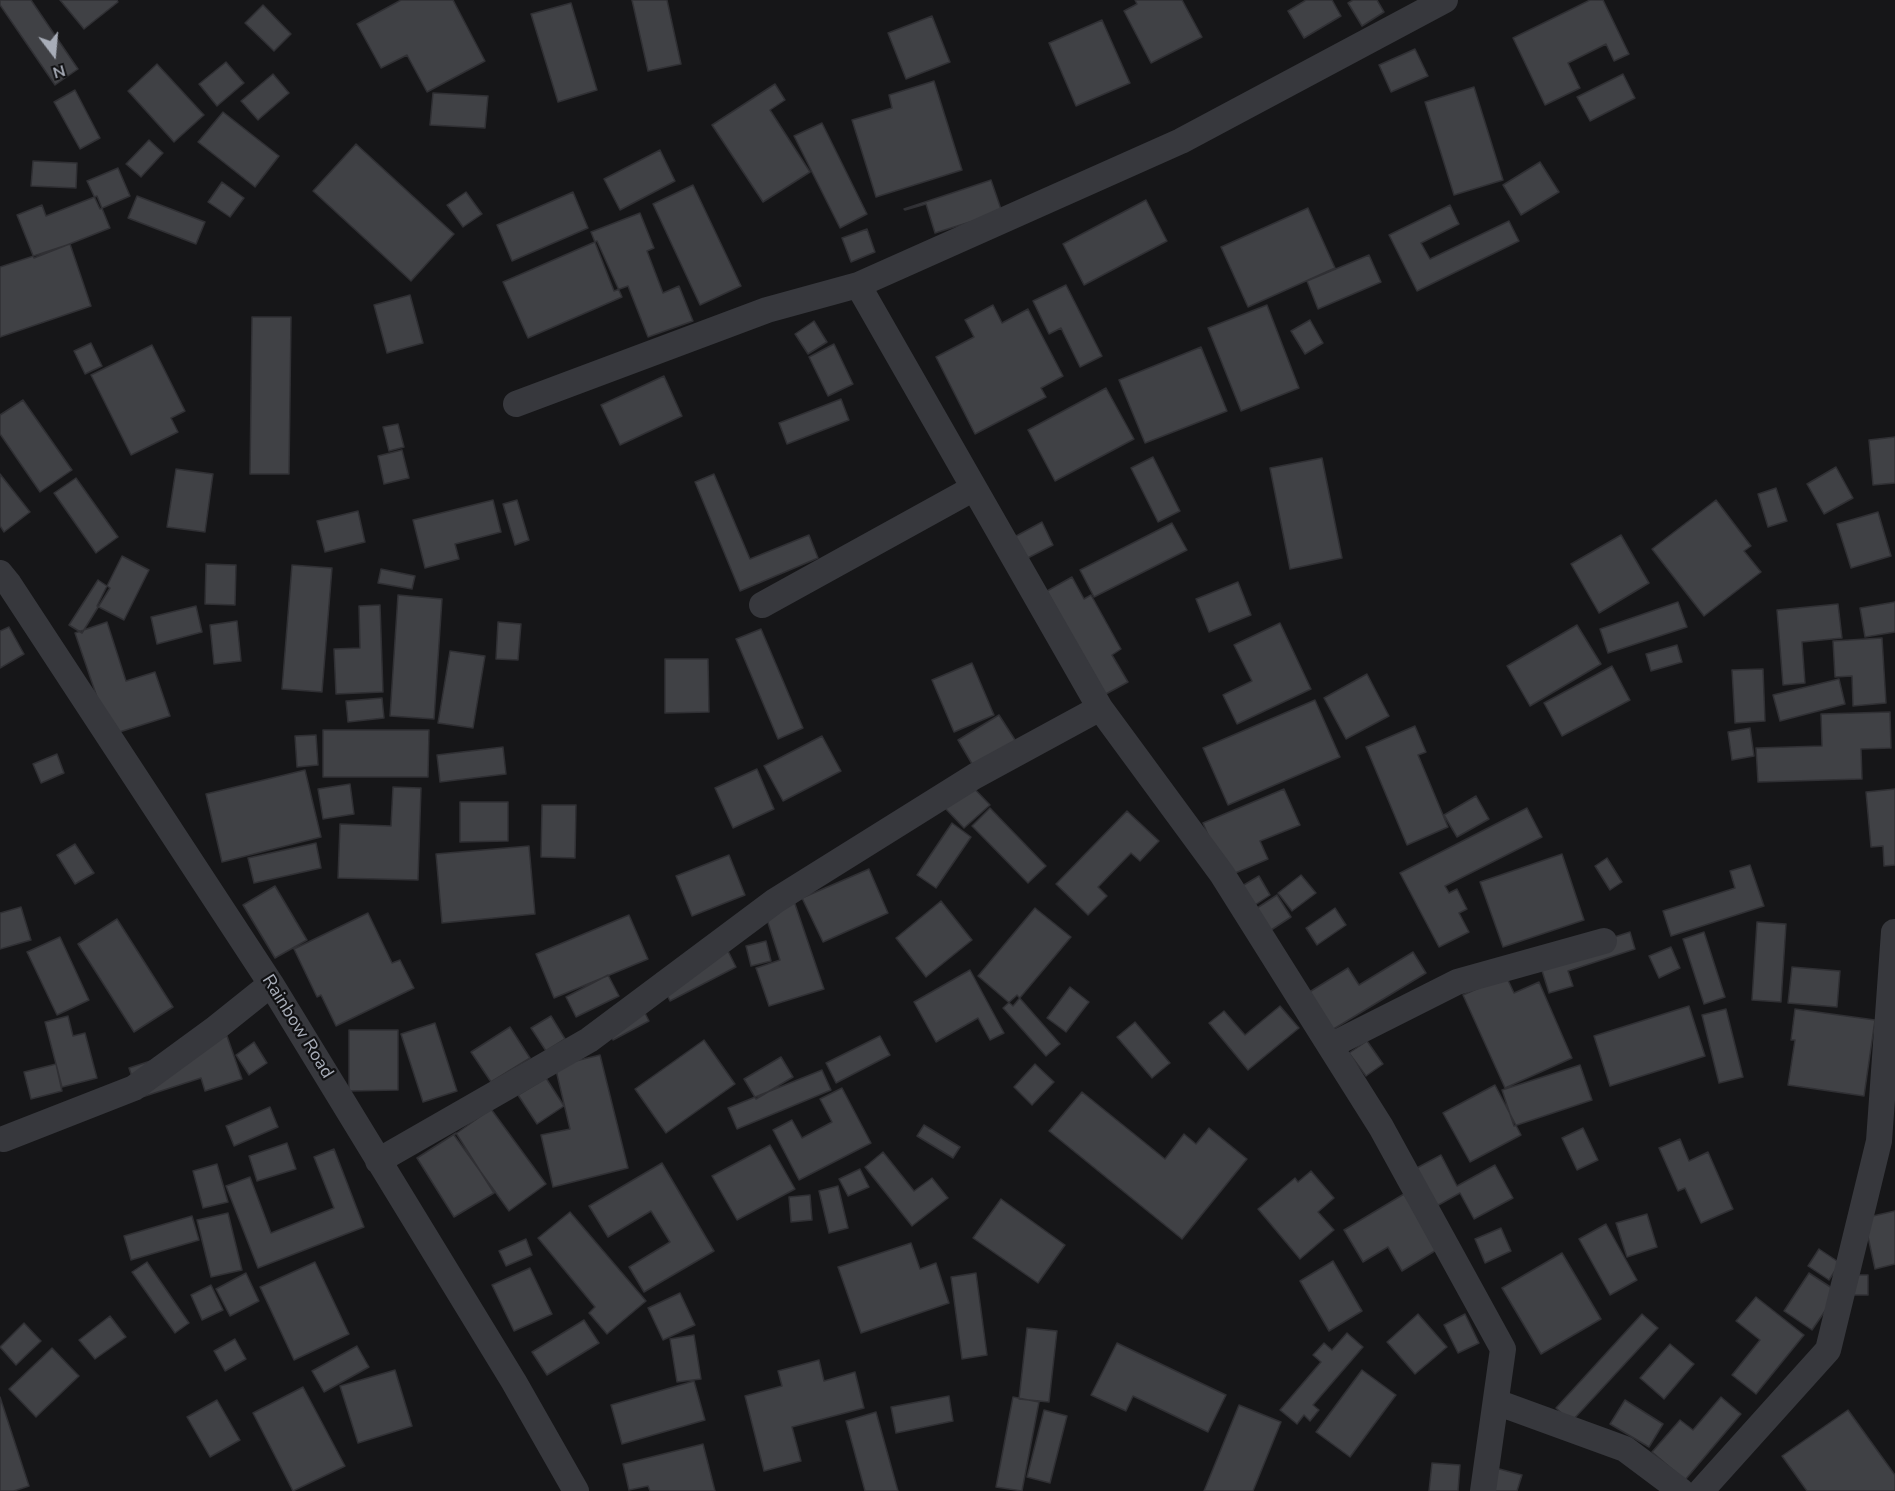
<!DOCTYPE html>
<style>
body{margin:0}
#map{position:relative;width:1895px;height:1491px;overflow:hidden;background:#161618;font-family:"Nunito Sans",sans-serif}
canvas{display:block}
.north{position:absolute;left:24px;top:24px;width:60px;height:60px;-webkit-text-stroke:4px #111113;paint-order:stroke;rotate:164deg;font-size:16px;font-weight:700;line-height:24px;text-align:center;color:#a8adb8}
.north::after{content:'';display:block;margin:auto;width:21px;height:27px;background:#a8adb8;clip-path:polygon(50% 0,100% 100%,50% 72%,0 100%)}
</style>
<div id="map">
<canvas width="1895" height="1491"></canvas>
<div class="north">N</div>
</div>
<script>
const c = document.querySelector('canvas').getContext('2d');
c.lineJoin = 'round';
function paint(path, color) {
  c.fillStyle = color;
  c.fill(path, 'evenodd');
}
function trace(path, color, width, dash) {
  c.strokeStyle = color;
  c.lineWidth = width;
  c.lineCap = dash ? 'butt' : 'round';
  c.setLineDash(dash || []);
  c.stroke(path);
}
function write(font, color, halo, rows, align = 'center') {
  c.font = font + ' "Nunito Sans",sans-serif';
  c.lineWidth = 4.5;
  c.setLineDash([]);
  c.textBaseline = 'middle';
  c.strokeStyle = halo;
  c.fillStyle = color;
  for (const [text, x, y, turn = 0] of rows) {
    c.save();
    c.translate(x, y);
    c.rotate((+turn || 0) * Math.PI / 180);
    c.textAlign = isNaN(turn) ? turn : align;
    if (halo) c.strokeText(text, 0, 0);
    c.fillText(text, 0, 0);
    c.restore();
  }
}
const building = new Path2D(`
 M0,0H31L78,69L55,85L0,5Z
 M60,0H117L118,2L84,29Z
 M401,0H453L485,61L427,92L407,55L381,68L357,24Z
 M632,0H667L681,64L648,71Z
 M1135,0H1182L1202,37L1151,63L1124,11L1137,4Z
 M1306,0H1332L1341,16L1304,38L1288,11Z
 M1353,0H1377L1384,12L1362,26L1348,3Z
 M1590,0H1603L1629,54L1614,61L1606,44L1568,63L1580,88L1545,105L1513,38Z
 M571,3L597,90L558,102L531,14Z
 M263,5L291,34L274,51L245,23Z
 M932,16L950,62L906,79L888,33Z
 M1102,20L1130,83L1076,106L1049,43Z
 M1415,49L1428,76L1391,92L1379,65Z
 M226,62L244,83L217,106L199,84Z
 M157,64L204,115L174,142L128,91Z
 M273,74L289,93L258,120L241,101Z
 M1623,74L1635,98L1590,121L1577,97Z
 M934,81L962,170L876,197L852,120L892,108L889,95Z
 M775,84L785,100L770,110L810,172L763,202L712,125Z
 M1474,87L1503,180L1454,195L1425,102Z
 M75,90L100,138L80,149L54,102Z
 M433,93L488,96L485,128L430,125Z
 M223,112L279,156L255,187L198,142Z
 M822,123L867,214L840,228L794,136Z
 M149,140L163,153L141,177L126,164Z
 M356,144L454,234L411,281L313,191Z
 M660,150L675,181L620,210L604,179Z
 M33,161L77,163L76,188L31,186Z
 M1540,162L1559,192L1521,215L1503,185Z
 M118,168L130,196L100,209L87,181Z
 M991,180L1002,212L935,233L926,204L905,210L904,209Z
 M222,182L244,198L230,217L208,202Z
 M693,185L741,286L700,305L653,204Z
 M466,192L482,214L463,227L447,205Z
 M573,192L588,228L512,261L497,225Z
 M97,196L110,228L34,258L17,215L42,205L46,216Z
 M137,196L205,222L196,244L128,218Z
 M1146,200L1167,241L1084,285L1063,244Z
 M1450,205L1459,224L1421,243L1430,259L1509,221L1519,241L1417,291L1389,235Z
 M1308,208L1335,268L1248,307L1221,247Z
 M640,213L654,248L647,251L663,293L679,286L693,321L648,337L628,286L614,291L591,232Z
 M867,229L875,252L851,262L842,238Z
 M597,241L622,297L528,338L503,282Z
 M70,244L91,306L0,337V267Z
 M1369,255L1381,282L1318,309L1307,281Z
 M1066,285L1102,356L1080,367L1061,328L1049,334L1033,301Z
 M410,295L423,343L387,353L374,305Z
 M993,305L1002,323L1028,309L1063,376L1041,388L1046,397L975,434L936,357L974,337L965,320Z
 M1267,305L1299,388L1241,411L1208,328Z
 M252,317H291L289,474H250Z
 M1310,320L1323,343L1305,354L1291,331Z
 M814,321L827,342L808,354L795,334Z
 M91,343L102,366L85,374L74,351Z
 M834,344L853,384L828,396L809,357Z
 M152,345L185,411L171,418L178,432L131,455L91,375Z
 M1201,347L1227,411L1145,443L1119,380Z
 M664,376L682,416L620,445L601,405Z
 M1106,388L1134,439L1055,481L1028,430Z
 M841,399L849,420L787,444L779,423Z
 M23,400L72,470L40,492L0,434V415Z
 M398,424L404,447L389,451L383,427Z
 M1895,437V483L1873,485L1869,440Z
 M402,450L409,478L384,484L378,456Z
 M1153,457L1180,511L1158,522L1131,468Z
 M1322,458L1342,558L1290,569L1270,468Z
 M1836,467L1853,498L1824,514L1807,484Z
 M176,469L213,474L205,532L167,527Z
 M0,474L30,512L4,532L0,526Z
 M714,474L750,559L809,535L818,558L740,591L695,482Z
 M76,478L118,537L96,553L54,493Z
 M1776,488L1787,521L1768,527L1758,494Z
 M493,500L501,532L455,544L459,559L425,568L413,520Z
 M517,500L529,540L515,545L503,504Z
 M1716,500L1751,546L1744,551L1761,572L1704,616L1652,549Z
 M358,511L365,542L325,552L317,521Z
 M1878,512L1891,556L1851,568L1837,524Z
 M1042,522L1053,545L1018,563L1007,541Z
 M1172,523L1187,550L1094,597L1080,570Z
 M1621,535L1649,583L1599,613L1571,564Z
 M122,556L149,570L124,620L97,606Z
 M206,564L236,565L235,605L205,604Z
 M292,565L332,568L322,692L282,689Z
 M381,569L415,576L412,589L378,583Z
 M1072,577L1084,599L1091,595L1121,649L1112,655L1128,682L1104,695L1047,591Z
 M98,580L110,588L82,633L69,625Z
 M1238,582L1251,615L1209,632L1196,599Z
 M398,595L442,599L434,719L390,716Z
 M1678,602L1687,627L1608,653L1600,629Z
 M1895,602V632L1865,637L1860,608Z
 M1838,604L1842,638L1802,642L1805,683L1783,685L1777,610Z
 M380,605L383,692L336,694L334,649L360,648L359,606Z
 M196,606L202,632L157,644L151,617Z
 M237,621L241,661L214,664L210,625Z
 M107,622L126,681L155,672L170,716L110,735L75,633Z
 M498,622L521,624L518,660L496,659Z
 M1280,623L1311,689L1237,724L1223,695L1252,681L1234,645Z
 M1577,625L1601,664L1530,706L1507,666Z
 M9,627L24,654L0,668V631Z
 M761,629L803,728L778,739L736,639Z
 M1882,638L1886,703L1853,706L1852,676L1835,677L1833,641Z
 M1677,645L1682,662L1651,671L1646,654Z
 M450,651L485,656L473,728L438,723Z
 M665,659H708L709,712L665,713Z
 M972,663L994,715L954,732L932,680Z
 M1612,666L1630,700L1562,736L1544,703Z
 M1763,669L1765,721L1735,723L1732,670Z
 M1367,674L1389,716L1346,739L1324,698Z
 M1839,679L1845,704L1780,721L1773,695Z
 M382,698L384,718L348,722L346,701Z
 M1315,700L1340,757L1228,805L1203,748Z
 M1890,712L1891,748L1861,749L1862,779L1758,782L1756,748L1822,746L1821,714Z
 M999,715L1017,743L975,769L958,740Z
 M1415,726L1426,752L1418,755L1448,827L1407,845L1366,747Z
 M1750,728L1754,756L1732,760L1728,732Z
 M323,730H429L428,777H323Z
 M316,735L318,765L297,767L295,736Z
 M822,736L841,771L783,801L764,766Z
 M503,747L506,774L440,782L437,755Z
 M57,754L64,773L41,783L33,764Z
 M757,769L774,809L733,828L715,788Z
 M305,770L321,837L222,862L206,794Z
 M968,782L990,805L964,828L942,805Z
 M350,784L354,814L323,819L318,789Z
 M393,787L421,788L418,880L338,878L340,824L391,826Z
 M1284,789L1300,825L1260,841L1268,859L1226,877L1203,823Z
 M1895,789V865L1884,866L1883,846L1871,847L1866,792Z
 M1476,796L1489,819L1457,837L1444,815Z
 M460,802H508V841L460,842Z
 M542,805H576L575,858L541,857Z
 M990,808L1046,866L1028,883L972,826Z
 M1527,808L1542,837L1445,886L1449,893L1457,889L1467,909L1459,913L1469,932L1439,947L1400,873Z
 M1127,811L1159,841L1140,861L1131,853L1098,887L1107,896L1088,915L1056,884Z
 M952,823L971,837L936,888L917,875Z
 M316,843L321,868L254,883L248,858Z
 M75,844L94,873L75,884L57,855Z
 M529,846L535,914L442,923L436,854Z
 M1562,854L1584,920L1503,947L1480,882Z
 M729,855L745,895L692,916L676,876Z
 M1607,858L1622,882L1610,890L1595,866Z
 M1750,865L1764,906L1671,936L1663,911L1735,888L1730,871Z
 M869,869L888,913L823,942L802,898Z
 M1301,875L1316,893L1292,911L1278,893Z
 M1259,876L1270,895L1249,909L1237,889Z
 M275,886L307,940L275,958L243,905Z
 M1277,895L1291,917L1265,934L1251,912Z
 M793,898L824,989L769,1006L756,968L780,960L763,907Z
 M941,901L972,940L926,977L896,938Z
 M21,907L31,940L0,949V913Z
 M1035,908L1071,937L1013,1006L978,976Z
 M1335,908L1346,925L1317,945L1306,928Z
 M368,913L392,963L400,960L414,988L336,1026L321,995L317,997L294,949Z
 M629,915L648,959L554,998L536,954Z
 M117,919L173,1007L134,1032L78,944Z
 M1757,922L1786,924L1781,1002L1752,1000Z
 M1630,932L1635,949L1568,971L1573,986L1549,993L1539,961Z
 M1704,932L1725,997L1704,1004L1683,939Z
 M60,937L89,1000L57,1015L27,952Z
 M723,941L736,967L670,1001L657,974Z
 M766,941L771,961L751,966L746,946Z
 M1671,947L1680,968L1659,978L1649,956Z
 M1413,952L1426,973L1327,1033L1303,996L1348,968L1359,985Z
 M1792,967L1840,971L1837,1007L1788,1003Z
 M970,970L1004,1033L990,1040L978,1018L936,1042L914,1002Z
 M608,975L619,996L576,1017L566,997Z
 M1506,976L1514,993L1539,982L1572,1058L1505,1088L1463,995Z
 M1070,987L1089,1002L1066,1032L1047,1018Z
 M1017,995L1060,1044L1046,1056L1003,1008Z
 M1280,1006L1299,1028L1248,1070L1209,1023L1224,1011L1245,1035Z
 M1689,1006L1705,1056L1610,1086L1594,1036Z
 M642,1007L649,1021L613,1040L606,1027Z
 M1726,1009L1743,1077L1719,1083L1702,1015Z
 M1795,1009L1875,1020L1864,1096L1788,1085L1795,1040H1791Z
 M68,1016L73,1036L85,1033L97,1078L62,1087L45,1022Z
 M551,1016L565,1039L546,1051L531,1028Z
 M1135,1022L1170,1063L1152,1078L1117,1037Z
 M435,1023L457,1091L423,1102L401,1034Z
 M510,1027L530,1058L491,1082L471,1052Z
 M349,1030H398V1090L349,1091Z
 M227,1036L242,1079L205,1091L201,1078L139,1098L129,1068Z
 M880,1036L890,1055L836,1083L826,1063Z
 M704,1040L735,1084L666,1133L635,1089Z
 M1367,1041L1383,1064L1366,1076L1349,1053Z
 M254,1042L267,1063L249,1075L236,1055Z
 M600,1055L628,1168L553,1187L541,1135L570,1129L555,1066Z
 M781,1057L793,1077L756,1099L744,1079Z
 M56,1064L62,1091L31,1099L24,1072Z
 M1035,1064L1054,1082L1032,1105L1014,1087Z
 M1580,1065L1592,1100L1514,1126L1502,1090Z
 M822,1070L831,1090L737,1129L728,1108Z
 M546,1078L564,1106L537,1124L518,1095Z
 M1495,1085L1521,1135L1470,1162L1443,1113Z
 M842,1088L871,1143L799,1180L773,1130L792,1120L802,1138L832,1122L820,1099Z
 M1082,1092L1165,1159L1184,1134L1196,1144L1209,1128L1247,1159L1182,1239L1049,1131Z
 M270,1107L278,1127L234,1146L226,1126Z
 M491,1109L546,1184L509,1211L454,1135Z
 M924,1125L960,1147L953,1158L917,1136Z
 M1583,1128L1598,1160L1577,1170L1562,1138Z
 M456,1133L494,1193L454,1217L417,1158Z
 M1680,1139L1689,1161L1708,1152L1733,1209L1701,1223L1685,1188L1678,1191L1659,1148Z
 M287,1143L296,1169L257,1181L249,1156Z
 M770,1145L795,1189L737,1220L712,1176Z
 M334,1149L364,1227L258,1268L226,1186L250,1177L271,1233L334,1208L314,1157Z
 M883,1152L914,1191L932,1178L948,1198L912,1226L865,1167Z
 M1441,1155L1457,1186L1495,1165L1513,1198L1474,1219L1460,1193L1433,1208L1413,1170Z
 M662,1163L714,1251L644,1292L629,1267L670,1242L651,1211L608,1237L589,1206Z
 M217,1164L228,1202L203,1208L193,1171Z
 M860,1169L869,1187L848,1196L839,1179Z
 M1311,1171L1334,1198L1318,1212L1334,1230L1300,1259L1258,1209L1295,1178L1298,1182Z
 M838,1186L848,1228L829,1233L819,1191Z
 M1404,1194L1438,1249L1402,1271L1388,1247L1363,1262L1344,1230Z
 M810,1195L812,1220L791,1222L789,1197Z
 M1001,1199L1065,1245L1038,1283L973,1238Z
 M1895,1211V1264L1875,1269L1864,1218Z
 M570,1212L646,1301L607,1334L589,1313L595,1307L538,1238Z
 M228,1213L242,1270L211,1277L197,1220Z
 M1647,1214L1657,1247L1627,1257L1616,1223Z
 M192,1216L199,1240L131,1260L124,1236Z
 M1606,1224L1637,1280L1610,1295L1579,1239Z
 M1501,1228L1511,1251L1485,1263L1475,1239Z
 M526,1239L532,1255L506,1266L499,1251Z
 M911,1243L920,1269L936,1263L949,1303L861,1333L838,1267Z
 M1819,1249L1840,1263L1829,1280L1808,1266Z
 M1562,1253L1601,1319L1541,1354L1502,1288Z
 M1333,1261L1362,1311L1329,1331L1300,1281Z
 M147,1262L189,1323L175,1333L132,1272Z
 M315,1262L349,1334L294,1360L260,1287Z
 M530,1268L552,1314L514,1331L492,1285Z
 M246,1273L259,1301L230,1316L216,1289Z
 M976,1273L987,1355L962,1359L951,1277Z
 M1809,1273L1838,1292L1812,1330L1784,1311Z
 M1845,1275H1868V1295H1845Z
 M211,1285L223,1310L202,1320L191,1295Z
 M680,1293L695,1325L663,1340L648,1308Z
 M1756,1297L1804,1335L1756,1394L1732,1375L1760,1340L1736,1321Z
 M1418,1314L1447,1347L1415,1374L1387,1342Z
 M1465,1314L1479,1343L1458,1353L1444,1325Z
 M1642,1314L1658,1328L1571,1422L1556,1408Z
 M110,1316L126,1337L95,1359L79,1340Z
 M584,1320L599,1343L547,1375L532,1352Z
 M24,1323L41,1341L16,1365L0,1347Z
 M1027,1328L1057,1331L1049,1402L1019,1399Z
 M1347,1333L1363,1347L1313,1405L1319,1410L1310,1421L1304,1415L1297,1424L1280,1410L1321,1362L1313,1355L1324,1343L1332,1350Z
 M694,1335L701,1379L677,1382L670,1339Z
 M235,1339L246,1359L225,1371L214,1351Z
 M1117,1343L1226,1395L1208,1432L1133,1396L1126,1411L1091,1395Z
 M1670,1344L1694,1364L1664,1399L1640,1378Z
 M357,1346L369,1367L324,1392L312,1371Z
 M52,1348L79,1376L36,1417L9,1389Z
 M819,1360L824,1381L855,1372L864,1408L792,1427L801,1461L764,1471L745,1396L782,1386L778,1371Z
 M395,1370L412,1426L358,1443L340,1386Z
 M1362,1370L1396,1395L1350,1457L1316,1432Z
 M694,1381L705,1420L622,1444L611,1405Z
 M303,1387L345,1466L293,1491L253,1413Z
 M949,1396L953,1421L896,1433L891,1407Z
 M0,1397L29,1486L14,1491H0Z
 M1013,1397L1039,1402L1022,1491L996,1487Z
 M1721,1397L1741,1414L1685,1480L1652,1452L1680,1420L1693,1430Z
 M217,1400L240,1440L210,1457L187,1417Z
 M1625,1400L1663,1424L1649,1447L1610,1424Z
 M1239,1405L1281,1422L1253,1491H1204Z
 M1044,1410L1067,1416L1050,1483L1027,1477Z
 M1848,1410L1895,1475V1491H1807L1782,1456Z
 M876,1412L898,1491H865L846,1421Z
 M703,1444L715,1491H650L648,1486L629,1490L623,1464Z
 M1432,1463L1460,1465L1458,1491H1429Z
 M1488,1466L1522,1475L1517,1491H1482Z`);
paint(building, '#404145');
trace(building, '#303034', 1.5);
trace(new Path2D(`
 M858,285L1100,708L1222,874L1330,1046L1381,1127L1503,1349L1483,1491
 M516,404L767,310L858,285L1181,141L1445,0
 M0,573L9,584L271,984L514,1382L576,1491
 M762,605L974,488
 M1330,1046L1457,982L1604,941
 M4,1139L134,1088L216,1028L271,984
 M378,1161L589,1040L775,901L975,776L1100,708
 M1496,1402L1625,1449L1681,1491
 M1701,1491L1828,1350L1879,1141L1894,932`), '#37383d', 26);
write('18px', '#a8adb8', '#111113', [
 ["Rainbow Road",297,1027,58]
]);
</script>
